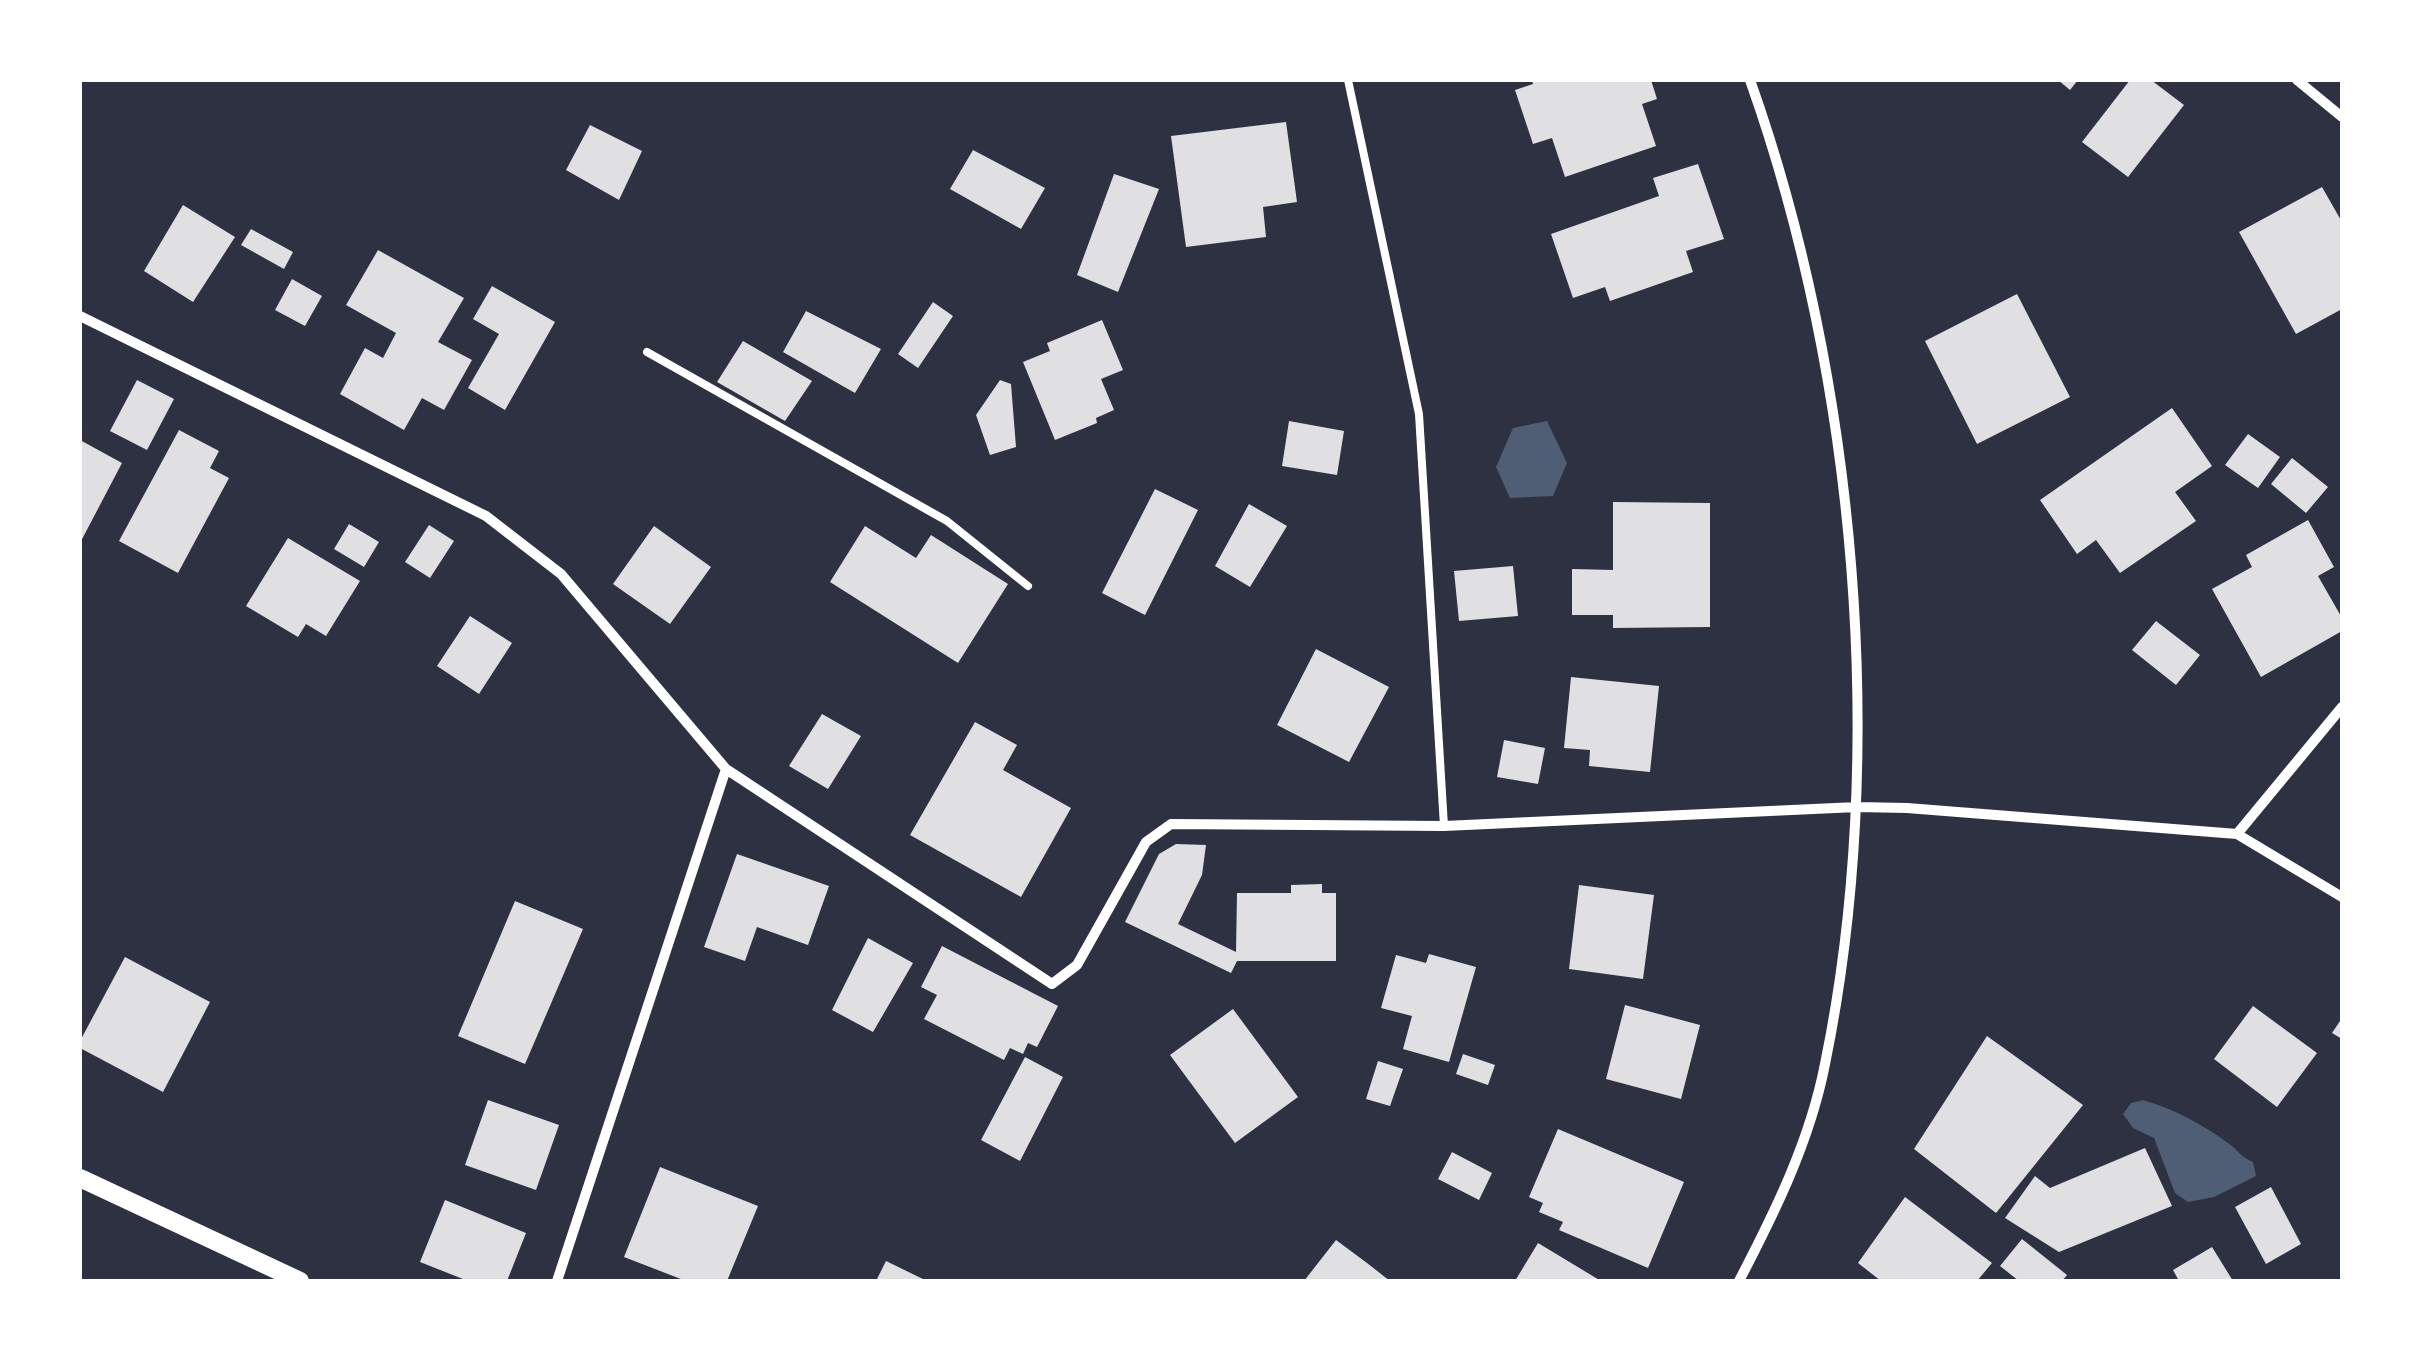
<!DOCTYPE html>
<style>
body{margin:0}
#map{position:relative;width:2422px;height:1361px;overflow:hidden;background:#2d3142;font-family:Overpass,sans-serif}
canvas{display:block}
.frame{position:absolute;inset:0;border:82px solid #fff;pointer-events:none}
</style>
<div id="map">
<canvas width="2422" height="1361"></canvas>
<div class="frame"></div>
</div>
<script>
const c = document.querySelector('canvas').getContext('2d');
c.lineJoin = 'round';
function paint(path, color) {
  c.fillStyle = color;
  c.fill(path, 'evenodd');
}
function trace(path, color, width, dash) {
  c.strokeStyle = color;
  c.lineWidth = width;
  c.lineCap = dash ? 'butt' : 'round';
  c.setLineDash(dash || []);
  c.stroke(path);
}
paint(new Path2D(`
 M1547,421L1567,463L1553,496L1510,498L1496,467L1513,428Z
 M2143,1100C2174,1109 2202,1124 2228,1143C2238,1150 2242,1158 2253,1162L2256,1176L2214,1197L2188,1202L2175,1193L2154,1138L2133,1128L2123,1114L2131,1103Z`), '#4f5d75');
paint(new Path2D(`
 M1532,80H1651L1657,99L1642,104L1656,146L1565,177L1552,138L1533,144L1515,90L1533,84Z
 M2058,80H2078L2070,90Z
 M2130,80H2151L2184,105L2128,177L2082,142Z
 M1286,122L1297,202L1263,207L1266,237L1186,247L1171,136Z
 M590,125L642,151L619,200L566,170Z
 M973,150L1045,188L1021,229L950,189Z
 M1698,164L1724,239L1686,251L1693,272L1610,301L1605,287L1573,298L1551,234L1659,196L1653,178Z
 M1114,174L1159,189L1118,292L1077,275Z
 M2322,187L2342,222V309L2296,334L2239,232Z
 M183,205L235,237L193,302L144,271Z
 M251,229L293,252L284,269L241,245Z
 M378,250L464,298L438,342L472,360L444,410L422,398L404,430L340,394L365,348L383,358L396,333L346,305Z
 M292,279L322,296L305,326L275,310Z
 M492,286L555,322L505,410L468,388L499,334L473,319Z
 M2017,294L2070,397L1977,444L1925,341Z
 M933,302L953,316L918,368L898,354Z
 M806,311L881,349L855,393L783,352Z
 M1102,320L1123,370L1101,379L1114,410L1096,418L1097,423L1055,440L1023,362L1050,351L1047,343Z
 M743,341L812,381L785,421L717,382Z
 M137,380L174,399L147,450L110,431Z
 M1000,380L1011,384L1016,447L990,455L976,415Z
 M2172,408L2212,466L2175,492L2196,521L2120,573L2096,540L2077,554L2040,500Z
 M1289,421L1344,431L1337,475L1282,466Z
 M179,430L219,451L210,468L229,478L178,573L119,541Z
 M2248,434L2280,457L2258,488L2225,465Z
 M80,440L122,463L80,543Z
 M2292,458L2328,487L2306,513L2271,484Z
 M1155,489L1198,510L1145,615L1102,593Z
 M1613,502L1710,503V627L1613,628V615H1572V569L1613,570Z
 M1249,504L1287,526L1250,587L1215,566Z
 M2308,520L2334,567L2318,576L2342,618V631L2261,677L2212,589L2252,567L2246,555Z
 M349,524L379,542L364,567L334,549Z
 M429,525L454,541L430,578L405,562Z
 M654,526L711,567L670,624L613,584Z
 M865,526L916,558L931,535L1008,584L958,663L830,582Z
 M288,538L360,581L326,636L306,624L298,637L246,606Z
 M1513,566L1518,616L1459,621L1454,571Z
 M470,616L512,643L479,694L437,666Z
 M2156,621L2200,655L2176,685L2132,650Z
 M1316,649L1389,687L1349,762L1277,725Z
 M1571,677L1659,686L1650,772L1589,766L1590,750L1564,748Z
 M822,714L861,736L828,789L789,766Z
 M975,722L1017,745L1003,770L1071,808L1021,897L910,835Z
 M1504,740L1545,748L1538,784L1497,777Z
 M1176,844L1206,845L1202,875L1178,924L1236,952L1237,893H1291V885L1322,884V893H1336V961H1237L1231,973L1125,922L1159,854Z
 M737,854L829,886L808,945L757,927L745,961L704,947Z
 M1579,885L1654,895L1643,979L1569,969Z
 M515,901L583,929L525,1064L458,1036Z
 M868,938L913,963L873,1032L832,1010Z
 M942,946L1058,1006L1037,1047L1028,1043L1023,1054L1010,1048L1004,1060L924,1019L937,995L921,987Z
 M1429,954L1476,967L1449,1062L1403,1049L1412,1016L1381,1008L1396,955L1426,963Z
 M125,957L210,1002L163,1092L80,1048V1041Z
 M1625,1005L1700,1025L1681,1099L1606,1079Z
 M2253,1006L2317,1053L2277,1107L2214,1059Z
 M1233,1009L1298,1097L1235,1143L1170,1055Z
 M2342,1018V1039L2332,1033Z
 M1987,1036L2083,1105L1996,1213L1914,1149Z
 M1463,1054L1495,1065L1488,1085L1456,1074Z
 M1025,1057L1063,1077L1020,1161L981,1140Z
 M1378,1061L1403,1069L1390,1106L1366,1099Z
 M488,1100L559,1125L536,1190L465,1165Z
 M1558,1129L1684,1182L1648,1268L1559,1230L1563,1222L1539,1212L1543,1203L1529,1197Z
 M2145,1148L2172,1206L2059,1252L2005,1218L2035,1176L2050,1188Z
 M1452,1152L1492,1173L1479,1200L1438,1179Z
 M660,1167L758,1206L727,1281H686L624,1257Z
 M2271,1187L2301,1244L2266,1264L2235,1207Z
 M1905,1197L1992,1263L1977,1281H1881L1858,1263Z
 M445,1200L526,1233L507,1281H468L420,1262Z
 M2022,1239L2067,1275L2062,1281H2019L2000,1266Z
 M1336,1240L1367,1263L1390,1281H1304Z
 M1538,1243L1601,1281H1515Z
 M2212,1247L2233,1281H2179L2173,1270Z
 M886,1261L927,1281H876Z`), '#e0e0e3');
trace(new Path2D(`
 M1348,80L1419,414L1444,826
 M647,352L947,521L1028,586`), '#fff', 8);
trace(new Path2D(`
 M2297,80L2342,117
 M80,316L486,516L561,574L726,769L1052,984L1077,965L1146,842L1171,824L1444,826L1857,807L1907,808L2237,834L2342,897
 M2237,834L2342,707
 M557,1281L726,769
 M1739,1281C1775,1212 1810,1141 1825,1064C1889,753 1856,378 1750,80`), '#fff', 10);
trace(new Path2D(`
 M80,1178L300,1281`), '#fff', 18);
</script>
